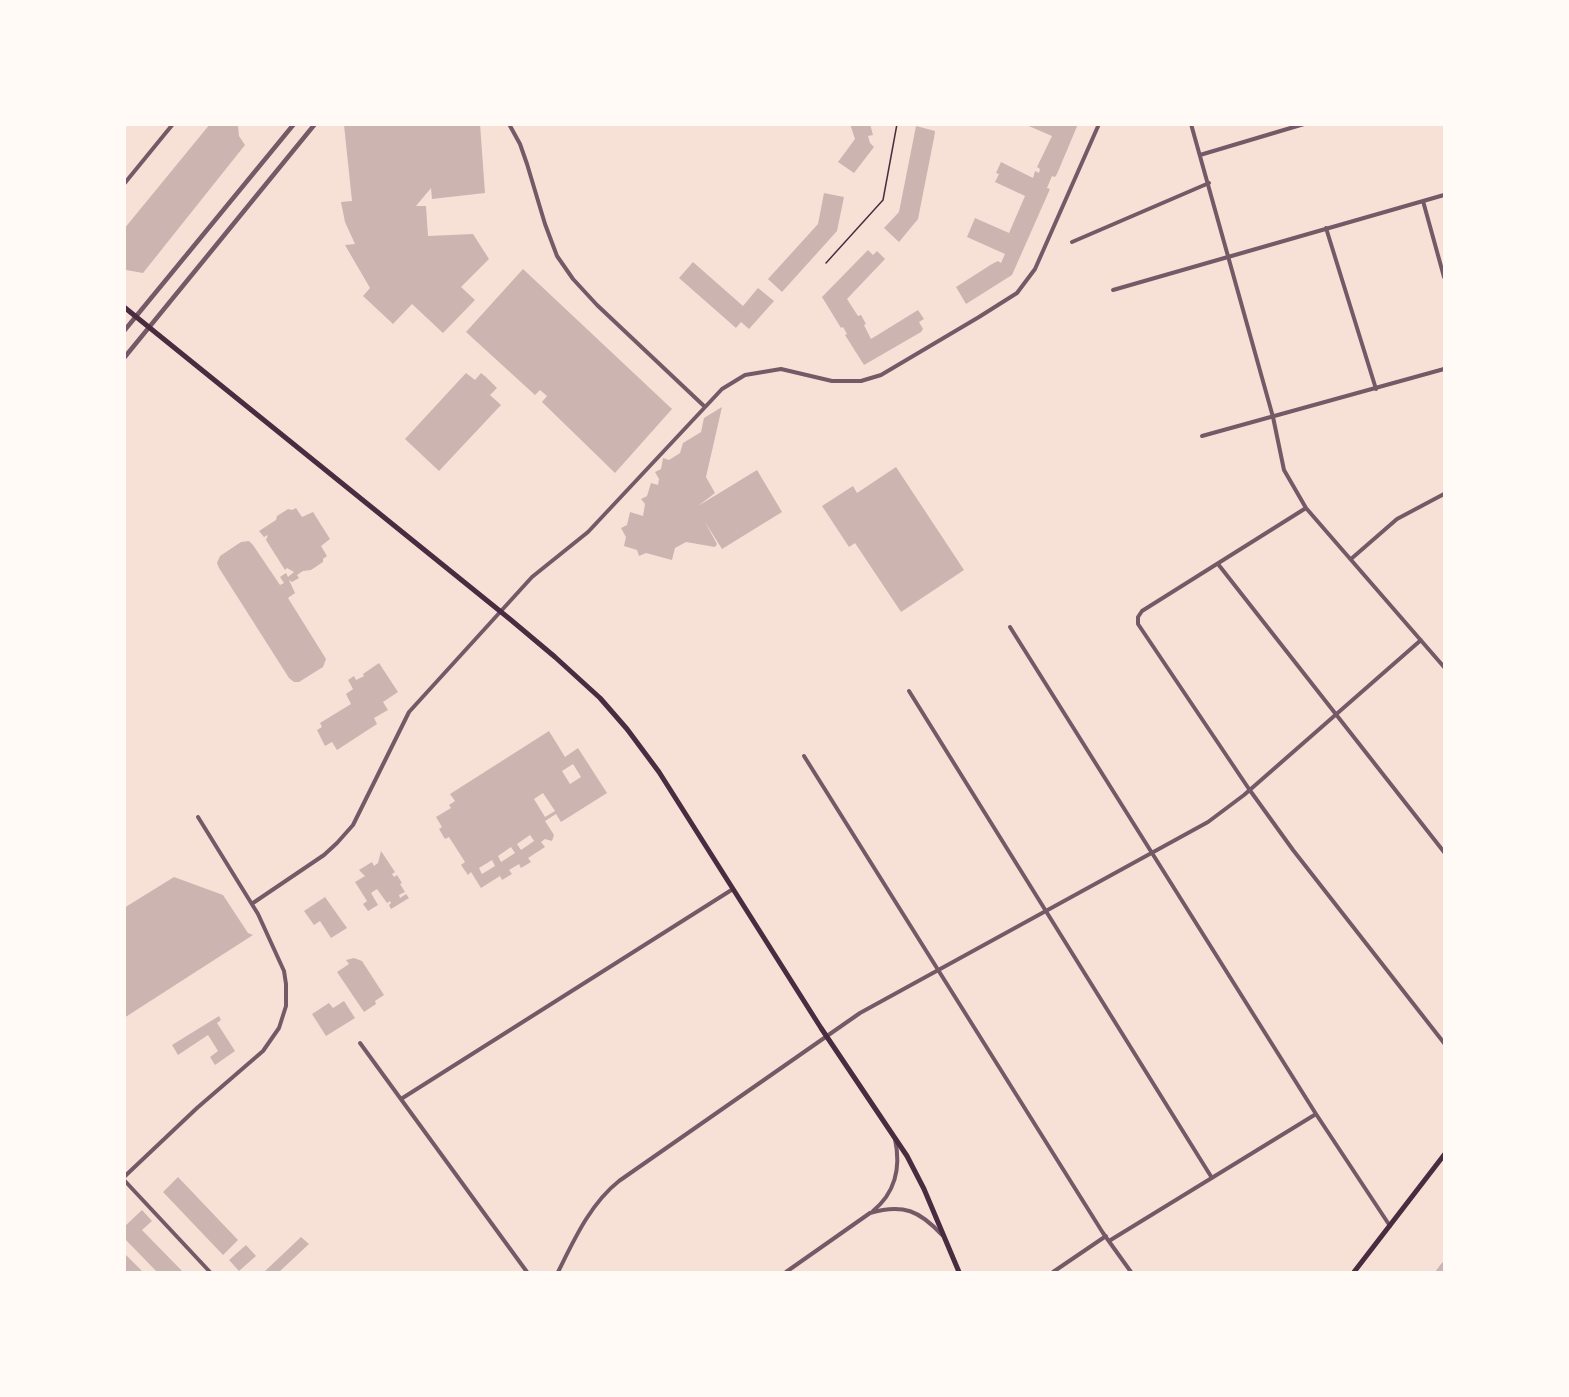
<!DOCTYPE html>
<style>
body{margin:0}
#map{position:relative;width:1569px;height:1397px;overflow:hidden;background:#f7e1d7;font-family:"Nunito Sans",sans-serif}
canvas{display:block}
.frame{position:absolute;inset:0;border:126px solid #fffaf5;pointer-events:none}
</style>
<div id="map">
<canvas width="1569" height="1397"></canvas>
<div class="frame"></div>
</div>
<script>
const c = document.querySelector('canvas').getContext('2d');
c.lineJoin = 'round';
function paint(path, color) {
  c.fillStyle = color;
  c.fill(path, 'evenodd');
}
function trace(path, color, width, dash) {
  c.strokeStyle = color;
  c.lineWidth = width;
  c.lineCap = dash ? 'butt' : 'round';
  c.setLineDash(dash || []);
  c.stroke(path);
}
paint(new Path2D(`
 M210,124H235L238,126L239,136L245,145L143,273L126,270L124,229Z
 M480,124L485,193L432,199L431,188L416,206H426L428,236L473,234L489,259L461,287L475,300L443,333L412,304L393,324L363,296L370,288L345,245L355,244L345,222L341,202L352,201L344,125Z
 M850,124H870L873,135L868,136L870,143L874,147L854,173L838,162L855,139Z
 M1024,124H1078L1057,174L1055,177L1052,176L1047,188L1050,189L1012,275L966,304L956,287L992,264L998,261L1001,263L1005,254L967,237L975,218L1009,233L1025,196L995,182L999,174L996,173L1001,162L1033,178L1035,171L1039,173L1040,169L1037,167L1052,136Z
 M916,126L935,131L934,138L918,219L899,242L884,228L899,212Z
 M824,193L844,197L837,231L782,292L768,279L818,224Z
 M868,250L873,255L877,251L885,259L847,299L856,313L858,316L861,315L866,324L864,325L871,339L918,310L924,319L919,322L923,329L921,332L864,365L845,335L847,334L843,327L841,328L822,297Z
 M693,262L743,306L758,288L774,301L749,329L741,322L736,328L679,278Z
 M523,269L672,409L615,473L542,402L547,396L540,390L535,395L466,332Z
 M466,373L475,380L481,373L486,377L497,388L490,395L501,405L439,471L405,439Z
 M722,407L706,477L715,493L698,506L757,470L782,512L722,549L705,522L717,544L715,547L686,542L675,548L672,560L646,553L639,556L637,550L624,546L626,537L621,528L627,525L630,512L643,516L645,504L641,499L647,496L651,483L658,485L659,479L655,472L661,469L663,458L669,460L680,453L683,443L701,432L704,418Z
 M896,467L964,570L901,612L855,543L849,547L822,506L853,486L857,493Z
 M296,508L302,517L313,512L330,539L321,546L327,556L323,559V562L311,570L303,571L297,575L299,578L292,582L289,580L295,593L288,598L326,659L323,667L299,682H294L289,678L219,568L217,563L220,556L241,542L249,541L253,545L280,585L284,583L280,577L286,573L288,577L294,572L287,568L285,570L266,540L268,535L264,537L259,531L276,520L277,516L288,509L292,510Z
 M379,663L398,692L383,702L388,710L374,718L377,724L337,750L332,742L325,746L317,730L322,727L320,723L351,704L346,694L353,689L348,680L354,676L356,680L364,676L363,674Z
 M549,731L565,757L578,748L607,793L561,822L556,814L545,821L554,835L552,841L545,839L541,842L545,847L528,858L531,862L521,868L519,864L509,870L512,874L502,880L500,876L481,888L471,872L468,875L461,865L465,862L449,837L445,839L439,829L442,827L436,817L451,808L449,805L455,801L450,794ZM573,764L581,777L570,784L562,771ZM543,793L555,811L545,817L534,799ZM530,835L534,841L521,850L517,844ZM511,847L515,853L501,862L498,856ZM492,860L495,866L482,874L479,868Z
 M381,851L395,872L392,874L394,877L397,875L402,883L400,884L405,892L399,895L400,898L406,894L409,898L391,909L389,905L391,903L390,901L387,903L377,889L371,893L378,905L368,911L363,904L367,901L355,882L365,876L359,870L372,862L374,866L378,863Z
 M174,877L223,895L248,933L253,935L124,1018V908Z
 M325,897L347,928L331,938L320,921L314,925L304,911Z
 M354,958L362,961L384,995L375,1001L376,1004L364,1012L337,972L349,964L346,960Z
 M344,1001L355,1018L326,1036L312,1014L329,1003L333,1008Z
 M219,1016L221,1020L217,1023L235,1051L215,1065L210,1057L218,1051L208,1035L178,1055L172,1045Z
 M178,1177L238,1240L223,1255L163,1192Z
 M142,1210L152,1221L142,1230L183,1272H157L124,1238V1227Z
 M301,1237L309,1244L279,1272H264Z
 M246,1245L256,1256L239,1271L229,1260Z
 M124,1253L143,1272H124Z
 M1444,1261V1272H1435L1441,1264Z`), '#ccb4b1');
trace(new Path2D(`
 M826,263L883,200L897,124`), '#4a2c40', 1.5);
trace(new Path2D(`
 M509,124L520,144L527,164L545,224L557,256L573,279L597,305L704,406
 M1191,124L1273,417L1284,470L1306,508L1444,667
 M1200,155L1304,124
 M124,184L173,124
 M1423,201L1444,277
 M1326,228L1376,389
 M1072,242L1209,183
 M1113,290L1444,195
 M1202,436L1444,369
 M1306,508L1142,611L1138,617V624L1249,789L1293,850L1444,1043
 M1351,559L1397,519L1444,494
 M1218,564L1444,852
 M1010,627L1316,1114L1390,1226
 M909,691L1212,1178
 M804,756L1103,1233L1131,1272
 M253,903L324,855L337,843L353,825L409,712L532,577L588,532L722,389L745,375L781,369L832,381H861L881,375L979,317L1017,293L1035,269L1099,124
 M360,1043L527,1272
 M401,1099L733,889
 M124,1177L197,1108L263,1051L279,1028L286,1006V984L284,971L258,914L198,817
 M124,1180L210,1272
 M873,1211C896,1192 901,1167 895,1139
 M1109,1241L1316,1114
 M558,1272C574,1240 590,1204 619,1181L860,1013L1208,822L1244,795L1421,640
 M786,1272L870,1213C903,1203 920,1211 942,1235
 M1053,1272L1106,1236`), '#755966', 4);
trace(new Path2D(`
 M124,331L294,124
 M124,358L315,124`), '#755966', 4.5);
trace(new Path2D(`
 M124,307L511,620L555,657L600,698L627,729L659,772L821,1028L907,1156L924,1189L959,1272`), '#4a2c40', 5);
trace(new Path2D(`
 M1354,1272L1444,1155`), '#4a2c40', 5);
</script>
